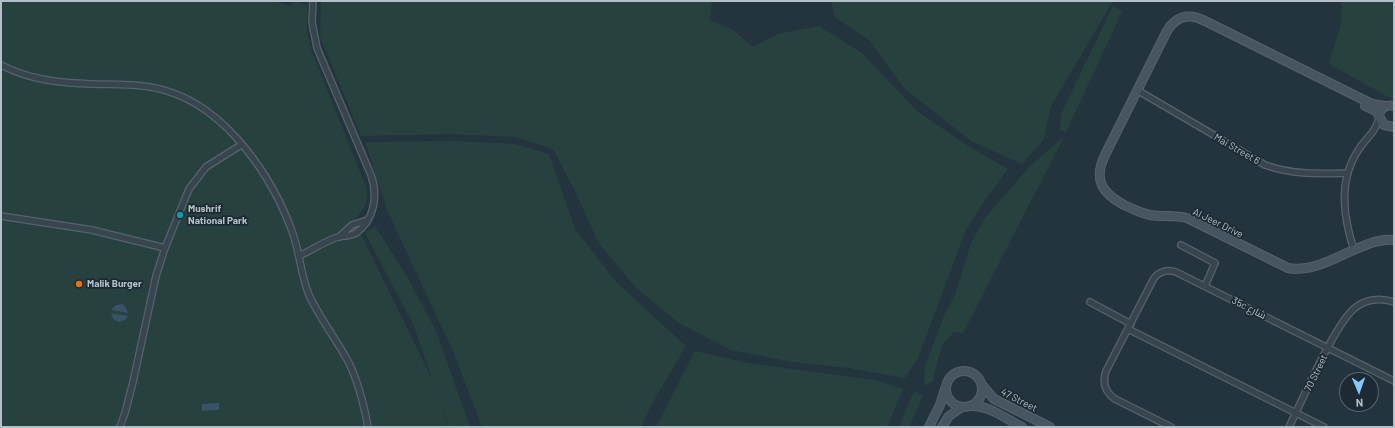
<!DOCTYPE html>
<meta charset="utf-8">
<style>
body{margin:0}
#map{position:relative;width:1395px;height:428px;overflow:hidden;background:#24343e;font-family:Barlow,sans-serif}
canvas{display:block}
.frame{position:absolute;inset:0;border:2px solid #b4c0c9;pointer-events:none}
.north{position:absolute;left:1339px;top:372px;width:40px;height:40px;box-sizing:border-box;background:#1d2a33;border:1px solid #59666f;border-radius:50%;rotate:178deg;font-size:11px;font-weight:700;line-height:16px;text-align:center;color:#b4c0c9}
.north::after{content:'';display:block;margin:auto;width:14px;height:18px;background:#89c7f9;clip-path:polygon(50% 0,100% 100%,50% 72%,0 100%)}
</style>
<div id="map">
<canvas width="1395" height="428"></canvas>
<div class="frame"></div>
<div class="north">N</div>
</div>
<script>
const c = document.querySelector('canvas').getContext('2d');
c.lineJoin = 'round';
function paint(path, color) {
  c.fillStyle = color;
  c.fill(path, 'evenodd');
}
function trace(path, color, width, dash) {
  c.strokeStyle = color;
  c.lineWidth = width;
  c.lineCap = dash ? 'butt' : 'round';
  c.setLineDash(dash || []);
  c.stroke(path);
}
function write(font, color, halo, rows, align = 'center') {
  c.font = font + ' Barlow,Cairo,sans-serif';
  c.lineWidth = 3.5;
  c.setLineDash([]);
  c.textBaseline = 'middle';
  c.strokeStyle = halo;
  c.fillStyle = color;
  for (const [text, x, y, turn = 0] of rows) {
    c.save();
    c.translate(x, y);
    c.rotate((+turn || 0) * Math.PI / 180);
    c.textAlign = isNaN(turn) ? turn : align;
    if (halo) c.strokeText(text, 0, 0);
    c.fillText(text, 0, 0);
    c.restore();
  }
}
paint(new Path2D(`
 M1,1H276L290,7L295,1L307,6V32L311,49L366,187C369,201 364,211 354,220L433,381L414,326L365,233L375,226L408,278L436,331L470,427H449L442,407L448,427H1Z
 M321,1H712L710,20L732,29L753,47L778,34L819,26L862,53L917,111L968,146L1008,169L985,200L965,232L918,358L905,378L848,368L793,362L731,350L679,323L637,289L598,242L575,191L553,149L516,137L450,134L361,136L320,37Z
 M831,1H1113L1051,106L1044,139L1022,164L971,141L904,88L870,41L835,17Z
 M1342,1H1394V100L1329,64L1341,24Z
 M1113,6L1122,12L1066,132L1060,130L1061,114Z
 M1064,137L963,333L954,332L942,345L932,382L924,386L925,366L944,316L955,295L970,246L984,219L1031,165Z
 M455,141L515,144L549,154L575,229L616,282L686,346L652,404L641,427H482L453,351L387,210L365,142Z
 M695,351L748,363L875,380L903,389L887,427H656Z
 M914,391L923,396L909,427H899Z`), '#27413f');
paint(new Path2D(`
 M122,304L126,307L128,313L111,310L116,305Z
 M111,313L128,316L125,320L119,322L113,319Z
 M219,403V410L202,411V404Z`), '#385366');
const street = new Path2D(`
 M1,65C30,80 60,83 92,84C117,85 142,83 167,91C227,109 273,177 293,234C300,254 301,276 309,295C320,319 337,340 349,363C359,384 364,405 368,427
 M1137,90L1265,165C1293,175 1319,174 1348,173
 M1,216L92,230L165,248
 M339,237L352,225L367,220
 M1181,245L1215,263L1205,286
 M1354,250C1343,216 1338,180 1359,149C1366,138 1376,132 1379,118
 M299,256C312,250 325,241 338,237C344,236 351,236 356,233C375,220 378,194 371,175L317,48L312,22L313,1
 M1090,302L1131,324
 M1128,329L1324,427
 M120,427L125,413L133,382L156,276L165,248L189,189L206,167L241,145
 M1171,427L1115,399C1105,392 1102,383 1106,371L1154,278C1160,271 1167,269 1176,272L1394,381
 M1289,427C1302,401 1336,321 1356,307C1367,299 1381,298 1394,302`);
const secondary = new Path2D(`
 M1365,106L1376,111L1379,116
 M1385,106L1372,104L1203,20C1188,13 1175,17 1167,31L1105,155C1093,180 1102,193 1124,205C1133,209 1140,213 1150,215C1162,217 1174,215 1187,218L1288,268C1324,275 1359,237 1394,240
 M1394,106C1386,104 1380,108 1379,116L1384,125L1394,127
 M946 389a18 18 0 1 1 36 0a18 18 0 1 1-36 0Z
 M982,385L994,399L1050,427
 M971,406C989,405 1006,419 1022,427
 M929,427L940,405L945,389
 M942,427L949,416L962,407`);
trace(street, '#56636c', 8);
trace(secondary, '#56636c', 10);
trace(street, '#38454e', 5.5);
trace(secondary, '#465561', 8);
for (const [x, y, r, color] of [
 [180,215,4,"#0f9aa8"],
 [79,284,4,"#e8710a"]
]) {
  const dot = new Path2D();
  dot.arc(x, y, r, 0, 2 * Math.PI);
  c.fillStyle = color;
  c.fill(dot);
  trace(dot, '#1d2a33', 1.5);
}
write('10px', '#b4c0c9', '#1d2a33', [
 ["Mai Street 6",1237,149,30],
 ["Al Jeer Drive",1218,223,26],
 ["35c شارع",1249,308,27],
 ["70 Street",1316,373,-64],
 ["47 Street",1019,400,27]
]);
write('bold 10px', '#b4c0c9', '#1d2a33', [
 ["Mushrif",188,209],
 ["National Park",188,221],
 ["Malik Burger",87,284]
], 'left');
</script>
